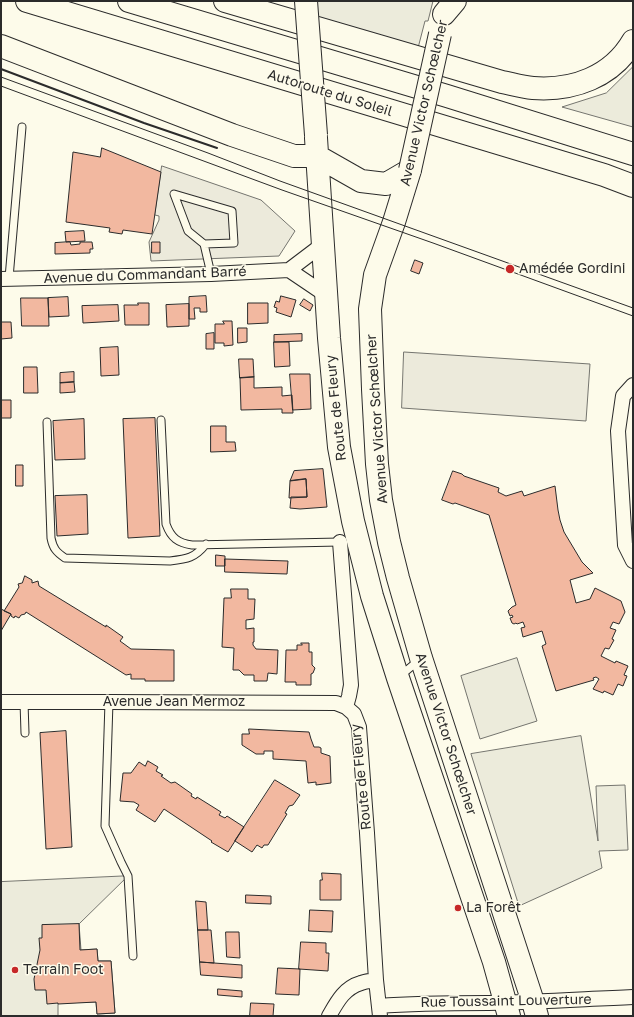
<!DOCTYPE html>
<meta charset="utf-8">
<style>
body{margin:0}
#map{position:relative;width:634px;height:1017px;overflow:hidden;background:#fdfbea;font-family:"Golos Text",sans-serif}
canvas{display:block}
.frame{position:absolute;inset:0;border:2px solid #2b2b2b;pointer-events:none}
</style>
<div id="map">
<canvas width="634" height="1017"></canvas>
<div class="frame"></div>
</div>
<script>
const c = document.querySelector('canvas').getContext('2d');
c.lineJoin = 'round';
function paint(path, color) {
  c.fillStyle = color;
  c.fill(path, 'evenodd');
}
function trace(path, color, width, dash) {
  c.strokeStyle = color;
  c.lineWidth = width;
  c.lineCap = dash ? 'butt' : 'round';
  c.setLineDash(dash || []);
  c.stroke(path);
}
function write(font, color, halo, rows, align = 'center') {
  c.font = font + ' "Golos Text",sans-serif';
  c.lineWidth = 3;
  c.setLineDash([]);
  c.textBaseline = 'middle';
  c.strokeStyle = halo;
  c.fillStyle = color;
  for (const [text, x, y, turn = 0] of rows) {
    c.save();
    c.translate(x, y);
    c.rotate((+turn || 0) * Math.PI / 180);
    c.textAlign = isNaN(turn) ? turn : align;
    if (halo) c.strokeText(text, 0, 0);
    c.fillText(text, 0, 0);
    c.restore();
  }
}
const green = new Path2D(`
 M317,1H433L428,21H425L418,48L318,18Z
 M633,67V127L562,107L606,93Z
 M517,658L537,721L480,739L461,676Z
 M581,736L598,841L596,786L625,785L628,850L599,851L602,868L519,906L471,754Z
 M128,876L79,924L81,950L97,949L98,961H111L115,1013L97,1014L96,1002L58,1003V1016H1V882Z`);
paint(green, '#ecebdb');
trace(green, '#74746e', 1);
const parking = new Path2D(`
 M162,166L261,200L295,231L279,256L151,261L149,242L159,220V216L155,215Z
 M404,352L590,364L586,421L402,408Z`);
paint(parking, '#eceadb');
trace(parking, '#74746e', 1);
const building = new Path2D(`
 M102,148L161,172L152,234L123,230L122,234L109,232L110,228L66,222L73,152L100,157Z
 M84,231L85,241L66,242L65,232Z
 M70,242L71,245L80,244V242H92L93,249H90V253L55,254V243Z
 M152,242H160V253H152Z
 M415,260L423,263L419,274L411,271Z
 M206,296L207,312H200V308H194L195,319H189V297Z
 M281,296L296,300L291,317L276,312L277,308L274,307L276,301L279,302Z
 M68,297L69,316L49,317L48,298Z
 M21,298H48L49,326H22Z
 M304,299L313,305L310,311L300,305Z
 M138,303H149V325H125L124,305H138Z
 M248,303H268V323L248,324Z
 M189,304V326L167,327L166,305Z
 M118,305L119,321L83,323L82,306Z
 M223,321H232L233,345L224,346V343H215V324H224Z
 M1,322H11L12,338L1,339Z
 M238,328H247V342L238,343Z
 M214,333V349H206V334Z
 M302,334V341L274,342V335Z
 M274,342H289L290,366L275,367Z
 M118,347L119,375L101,376L100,348Z
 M239,359H253L254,377L240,378Z
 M24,367H37L38,393H24Z
 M74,372V382L60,383V373Z
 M290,374H310L311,409L293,410Z
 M254,377V388L282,387V396L292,395L293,413H282V409L241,410L240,378Z
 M74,382L75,392L60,393V383Z
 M1,400H11V418H1Z
 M155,418L160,536L128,538L123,419Z
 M84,419L85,459L55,460L53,421Z
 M211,426H226V442H235L236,451L211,452Z
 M16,465H23V486H16Z
 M323,469L327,507L300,509L290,508L291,497H307L306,479L290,481L294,471Z
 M453,471L462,474L464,476L499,488L498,492L506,496L522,491L524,496L555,486L558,510L560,520L564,532L582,562L593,573L570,580L576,603L590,599L595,588L621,601L625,612L619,624L613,622L610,628L616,630L612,639L614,640L609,649L605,648L601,656L615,663L616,661L628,666L624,675L627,676L623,686L618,684L613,695L604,691L603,693L593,689L599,679L596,677L593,678L594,680L556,691L542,646L546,644L542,631L523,637L521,628L525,627L523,622L517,624L516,623L514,624L512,623L510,618L513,617L512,615L510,616L508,611L512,607L516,605L489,515L455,503L453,504L442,500Z
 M306,479L307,497L289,498L290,481Z
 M87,495L88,534L57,536L55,496Z
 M216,555L225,556V566H216Z
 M225,559L288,561L287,574L225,572Z
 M25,576L32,580V583L38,581L39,586L106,627V625L123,637L120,641L131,649L174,650V681H145V679H131V674L126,675L26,612L25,614L21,615L19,618L15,616L14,618L11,616V614L4,611L19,587L18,584L22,583Z
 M231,589H248V599H255L254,619L246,620V629L254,628V642H253V645L256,649L278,650L277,674L268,673L267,681H254V675H244L239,670H233L234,648L222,647L224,598H231Z
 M1,609L11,614L1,631Z
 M301,643H309V652H312V665L315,668L313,673L311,674V685H296V682H285L286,650H297V645H302Z
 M249,729L309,732L311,739L314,747H319L321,748V753L330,756L331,783L316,785V782L308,783L306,761L273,759V751H264V754H256L242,745V734H249Z
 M66,731L72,847L46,849L40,733Z
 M148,761L158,767L156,771L163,775L161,776L171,783L175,782L192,794L191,796L196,799L197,797L221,812L219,815L225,818L227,816L244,827L228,852L211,842L212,841L164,809L155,822L136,810L139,805L134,802L120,801L123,773H131L139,762L145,766Z
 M275,780L300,795L293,805L289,806L285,813L287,814L268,845H264L262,848L257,845L252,852L235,841Z
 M322,873L341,874V900H320V880H322Z
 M246,895L271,896V904L246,903Z
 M196,901L206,902L208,930H198Z
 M310,910L333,911L332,932L309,931Z
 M79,924L80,950L97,949L98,961H111L115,1013L97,1014L96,1002L58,1004V1003L47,1004L46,990H35L34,979L40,950L39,938H42V925Z
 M198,930H211L214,963L200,962Z
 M226,932H239L240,958L227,957Z
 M301,942L326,943V953H329L328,971L299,969Z
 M200,962L242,965V978L201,975Z
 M278,968L300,969L299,995L276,994Z
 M218,989L242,991V997L218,995Z
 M251,1003L274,1004L273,1016H250Z`);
paint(building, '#f2b8a0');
trace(building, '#2b2b2b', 1);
const service = new Path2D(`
 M174,194L232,211L234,243L204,244L188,231Z
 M204,244L211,274
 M9,278L22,127
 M161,420L166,524C171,538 178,543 192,545L340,542
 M47,422L51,538C53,548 56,552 65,558L170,561C187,559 195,558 206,544
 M400,676L418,661
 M24,702L25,733
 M109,702L105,826L121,862L128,876L133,956`);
const minor = new Path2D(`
 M289,270L326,295
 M1,279L211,274L289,270L322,245
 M633,385L623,396L618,431L625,545L633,561
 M340,542L351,685L349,696L346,707
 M1,702H109L336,703L346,707L354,714L359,727L367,833L376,980L380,1016
 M379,1006C416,1003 452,1003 489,1003C537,1002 585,999 633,997
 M329,1016C337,1002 344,988 361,983C366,981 371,981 376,980`);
const primary = new Path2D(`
 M316,138L329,338L339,447L353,521L372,596L398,678L494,962L509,1016
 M317,156L361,181L386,184L410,170
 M410,170L394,222L375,275L370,309L373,389L377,464L381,500L389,542L398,578L421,658L533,1002L537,1016`);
const motorway = new Path2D(`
 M27,1L604,175L633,186
 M129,1L447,96L633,154
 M225,1L502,82C512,84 522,87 533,88C573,91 612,77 633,41
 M444,14L455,1
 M1,46L232,135L294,156H317`);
trace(service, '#2b2b2b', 9);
trace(minor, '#2b2b2b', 16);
trace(primary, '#2b2b2b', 24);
trace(motorway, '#2b2b2b', 24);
trace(service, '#fdfbea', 7);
trace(minor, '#fdfbea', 14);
trace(primary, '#fdfbea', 22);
trace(motorway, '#fdfbea', 22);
trace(new Path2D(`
 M1,77L208,153L280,181L633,308
 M1,86L282,190L433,243L633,316`), '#2b2b2b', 1);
const primaryBridge = new Path2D(`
 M306,1L316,135
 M410,170L440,34`);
trace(primaryBridge, '#2b2b2b', 24, []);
trace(primaryBridge, '#fdfbea', 22);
trace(new Path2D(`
 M1,69L144,123L217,148`), '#2b2b2b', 2);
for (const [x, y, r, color] of [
 [510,269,5,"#c62828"],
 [458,908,4,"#c62828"],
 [15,970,4,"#c62828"]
]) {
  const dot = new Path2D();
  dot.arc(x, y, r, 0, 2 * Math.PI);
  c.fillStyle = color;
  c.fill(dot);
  trace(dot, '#fdfbea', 1.5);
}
write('14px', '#2b2b2b', '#fdfbea', [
 ["Autoroute du Soleil",330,93,17],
 ["Avenue Victor Schœlcher",424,103,-77],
 ["Avenue du Commandant Barré",145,275,-2],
 ["Route de Fleury",336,408,-96],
 ["Avenue Victor Schœlcher",377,419,-94],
 ["Avenue Jean Mermoz",174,702],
 ["Avenue Victor Schœlcher",446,734,72],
 ["Route de Fleury",361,777,-96],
 ["Rue Toussaint Louverture",506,1001,-1]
]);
write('14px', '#2b2b2b', '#fdfbea', [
 ["Amédée Gordini",519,269],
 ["La Forêt",466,908],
 ["Terrain Foot",23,970]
], 'left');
</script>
